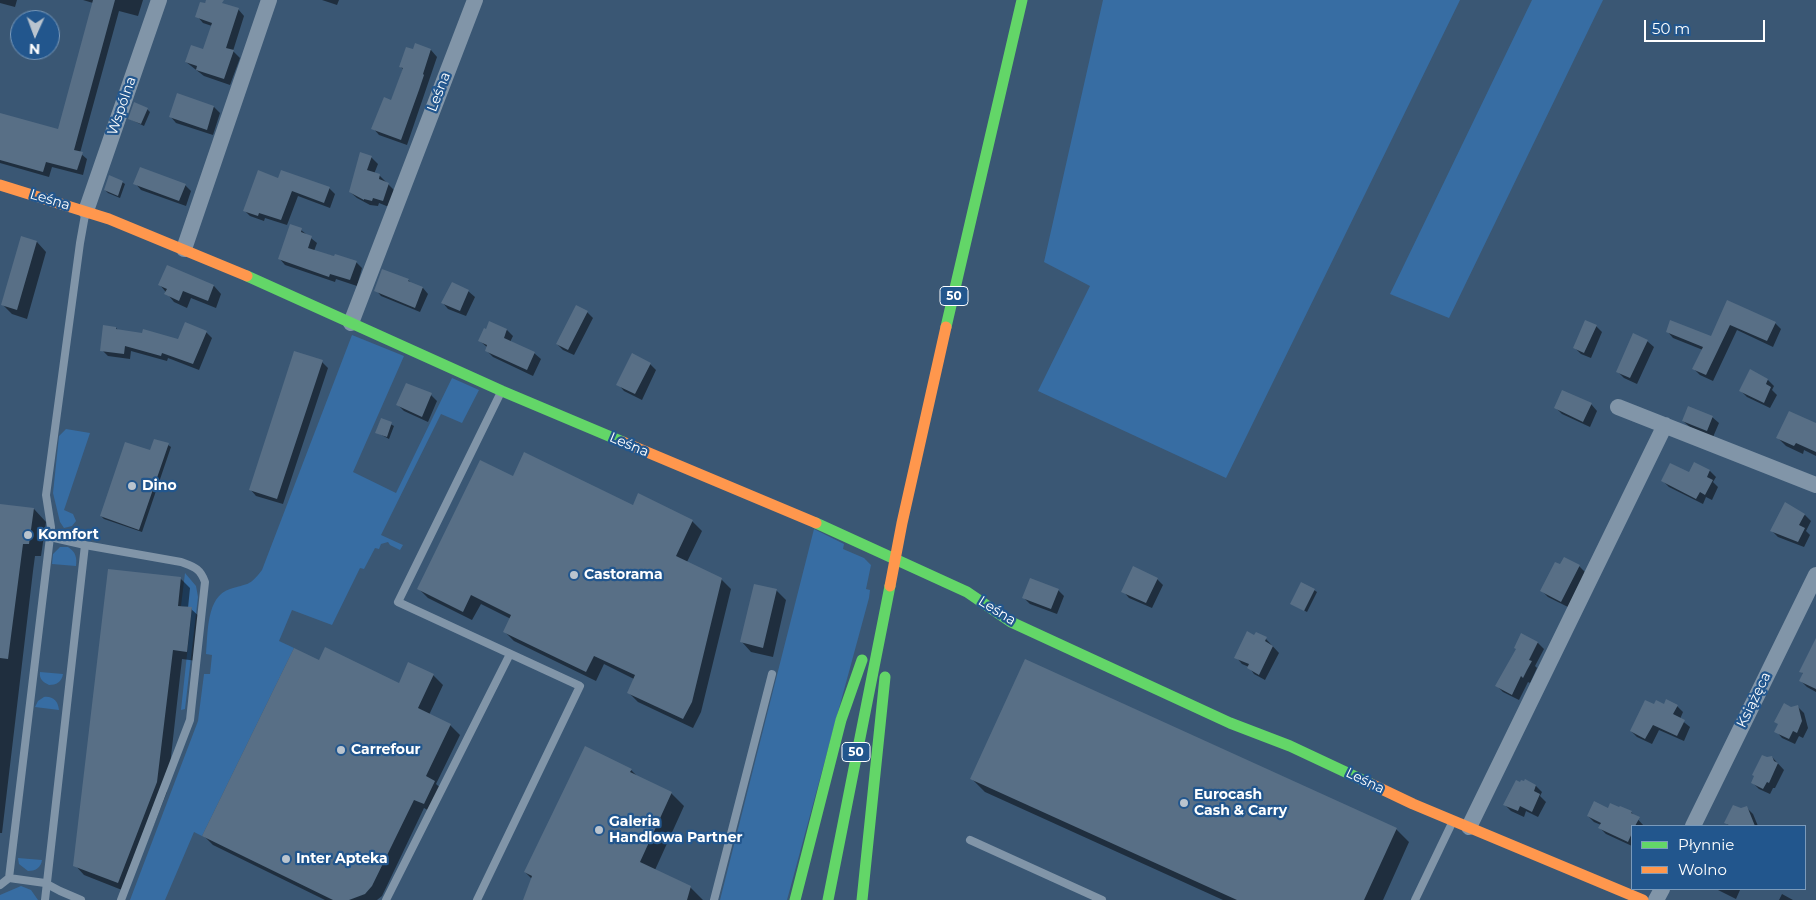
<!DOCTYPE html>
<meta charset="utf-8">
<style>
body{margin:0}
#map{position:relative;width:1816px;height:900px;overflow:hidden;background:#3a5774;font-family:Montserrat,sans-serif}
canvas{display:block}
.legend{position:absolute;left:1631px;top:825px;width:175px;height:65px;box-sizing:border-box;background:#22568d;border:1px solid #7a9abb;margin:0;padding:6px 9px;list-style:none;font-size:15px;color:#fff}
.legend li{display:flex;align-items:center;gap:10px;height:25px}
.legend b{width:25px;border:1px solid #7a9abb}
.north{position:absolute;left:10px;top:10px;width:50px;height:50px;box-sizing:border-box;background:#22568d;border:1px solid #7a9abb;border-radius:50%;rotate:182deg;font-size:14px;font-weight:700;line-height:20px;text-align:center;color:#fff}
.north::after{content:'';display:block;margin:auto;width:18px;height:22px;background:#bac4ce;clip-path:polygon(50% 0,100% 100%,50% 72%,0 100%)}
.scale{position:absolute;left:1644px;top:20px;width:121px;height:22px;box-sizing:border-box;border:2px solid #fff;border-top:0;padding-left:6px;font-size:15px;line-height:18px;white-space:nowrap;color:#fff;-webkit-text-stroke:4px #22568d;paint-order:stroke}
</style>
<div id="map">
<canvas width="1816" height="900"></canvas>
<ul class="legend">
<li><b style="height:6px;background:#63d668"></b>Płynnie</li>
<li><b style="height:6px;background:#ff974d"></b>Wolno</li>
</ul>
<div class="north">N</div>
<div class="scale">50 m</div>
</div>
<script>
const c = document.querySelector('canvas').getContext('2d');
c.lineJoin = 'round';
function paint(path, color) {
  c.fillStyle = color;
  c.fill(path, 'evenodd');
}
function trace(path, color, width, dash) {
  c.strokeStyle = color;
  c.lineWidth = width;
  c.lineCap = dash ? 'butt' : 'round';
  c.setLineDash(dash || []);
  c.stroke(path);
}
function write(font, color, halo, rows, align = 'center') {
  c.font = font + ' Montserrat,sans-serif';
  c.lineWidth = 4.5;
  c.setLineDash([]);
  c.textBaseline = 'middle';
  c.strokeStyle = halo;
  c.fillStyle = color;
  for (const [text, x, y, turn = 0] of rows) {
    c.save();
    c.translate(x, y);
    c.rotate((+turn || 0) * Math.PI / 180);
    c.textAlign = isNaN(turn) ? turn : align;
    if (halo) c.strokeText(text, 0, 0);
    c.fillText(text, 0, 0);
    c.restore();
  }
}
paint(new Path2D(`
 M1103,0H1460L1226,478L1038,391L1090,286L1044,262Z
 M1532,0H1603L1449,318L1390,294Z
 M352,335L404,356L353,472L396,493L452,378L479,390L462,423L441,414L381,535L403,545L400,550L390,545L388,542L381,544L379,549L375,548L364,569L360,568L332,625L292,610L279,641L294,648L202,836L194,832L165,900H130L198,721L204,674H210L212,655L206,654C208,634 206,596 230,589C248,583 249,587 262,570Z
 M66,429L90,433L64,510L73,514L76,521L72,526L64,528L60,522L53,493L59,436Z
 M814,529L844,544L843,549L864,558L871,565L866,589L870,590L869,598L787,900H720Z
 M60,547H68C76,552 77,558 76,566L52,564L53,554Z
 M185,573L196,586L198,597L185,709L181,710L192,608L181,606Z
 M40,672L63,674C62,682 56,685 49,685C43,682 39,679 40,672Z
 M44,697C53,696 58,701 59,710L35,707L38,701Z
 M18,858L42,860C41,868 35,871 28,871L19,864Z
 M21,886L31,890L38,900H0V895Z`), '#376da3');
paint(new Path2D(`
 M0,0H17L15,7L0,3Z
 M83,0H143L138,16L119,11L80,153L87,159L83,175L52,167L49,177L0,163V114L59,131L93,3Z
 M207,0L238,9L244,16L233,51L240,58L230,85L204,76L186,62L204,50L212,26L203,23L197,16Z
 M322,0H339L337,5Z
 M416,45L431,50L437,57L407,145L379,135L373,128L392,101L403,69L400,66L414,51Z
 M214,107L220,113L213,135L176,123L170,116Z
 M147,109L150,112L144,126L130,119Z
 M371,157L378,164L374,174L380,176L394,190L389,207L379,203L378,206L370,205L357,198L350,192Z
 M279,179L329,188L335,194L330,208L298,196L287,225L265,218L264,221L250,216L244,210Z
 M122,182L125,184L120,198L108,193L105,190Z
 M135,183L185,185L191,191L186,206L141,190Z
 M301,230L317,243L314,251L356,262L362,268L357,286L336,279L335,282L285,265L279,258Z
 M22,237L37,242L46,252L27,319L12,314L2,304Z
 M408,280L412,284L423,288L428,294L420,312L381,296L376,290Z
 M160,285L214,286L221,294L216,308L191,298L187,308L174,302Z
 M468,291L475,297L466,316L448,309L442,302Z
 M1728,301L1775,323L1781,329L1773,347L1737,330L1713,381L1700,375L1694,369L1703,350L1673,338L1667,331L1711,338Z
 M587,312L593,318L574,355L563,350L557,344Z
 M1596,326L1602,332L1591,358L1581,354L1574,347Z
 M116,328L119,331L179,340L206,332L212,338L199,370L168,358L167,361L131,351L130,359L108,356L102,350Z
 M507,330L513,336L510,342L534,353L541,359L533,376L493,357L486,350L488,348L480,341Z
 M1647,341L1654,347L1637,384L1624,378L1617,371Z
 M322,362L328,368L283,504L256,496L250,489Z
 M650,364L656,370L642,400L624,391L618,384Z
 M1768,380L1774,386L1772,390L1777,395L1770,408L1747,397L1741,391Z
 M431,395L437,401L428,422L404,411L398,405Z
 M1591,404L1597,411L1590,427L1562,414L1556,408Z
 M1712,417L1719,423L1713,437L1690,427L1683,421Z
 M381,419L394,426L389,439L376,432Z
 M1816,427V456L1804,450L1803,454L1786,446L1778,438Z
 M168,445L171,447L142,532L104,519L101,516L150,452Z
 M1694,463L1710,471L1716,477L1713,482L1718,487L1712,500L1706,497L1703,504L1669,487L1663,481L1689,474Z
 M513,477L633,506L639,495L692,521L702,531L687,562L721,579L731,589L701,712L693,728L638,702L628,692L634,679L604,664L596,681L514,641L505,632L511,619L481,604L472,620L428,598L418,588Z
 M0,505L34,509L46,522L41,556H35L33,571L2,833H0Z
 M1805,515L1811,521L1806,531L1810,535L1804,547L1778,537L1772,531Z
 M1579,566L1585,572L1568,607L1548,597L1542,591Z
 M180,578L190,588L188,608L191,609L201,618L197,661L182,659L167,792L127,892L84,875L75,865Z
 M1157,579L1163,585L1152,608L1129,598L1123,591Z
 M776,590L786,600L773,657L751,652L742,642Z
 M1058,590L1064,596L1057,614L1030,604L1024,598Z
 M1314,590L1317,592L1307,612L1292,604Z
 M1522,635L1538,643L1544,649L1535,666L1537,668L1530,683L1528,682L1519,700L1503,692L1497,686L1517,650Z
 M1255,637L1266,639L1279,653L1265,680L1254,674L1249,667L1242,664L1236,657Z
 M1816,659V692L1807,687L1801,681L1804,675L1801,671Z
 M320,662L399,684L433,675L443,685L429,715L450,725L460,735L436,784L444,791L433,813L424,808L382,896L377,900H325L213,845L204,836Z
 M1654,706H1677L1683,712L1680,719L1690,727L1684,741L1659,730L1652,744L1637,737L1631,731Z
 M1797,706L1804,713L1808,728L1803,738L1799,736L1795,744L1782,738L1776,731L1791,708Z
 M1772,757L1784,770L1775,788H1773L1770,794L1759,789L1752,782Z
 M631,770L639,778L671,793L684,806L655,870L690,887L703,900H524L532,879L525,872Z
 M972,779L1396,829L1409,842L1383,900H1223L985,792Z
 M1526,781L1536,786L1542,792L1540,796L1546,802L1538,817L1526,811L1524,817L1511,811L1505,805L1520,784Z
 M1620,807L1631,812L1644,826H1632V846L1606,834L1600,828L1601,825L1594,822L1588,816L1609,810L1620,809Z
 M1747,808L1753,814L1758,826H1729L1726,823L1741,810Z
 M1716,889H1745L1740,890L1736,899Z
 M1782,894L1793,900H1779Z`), '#0007');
paint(new Path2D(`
 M93,0H115L74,150L83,152L77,170L46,162L43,172L0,160V113L58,129Z
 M206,0H224L222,3L239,8L226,48L234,50L224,79L196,70L197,66L185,62L191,45L203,49L212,23L195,17L200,2L205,3Z
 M415,43L431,49L423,74L424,75L419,90L401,140L371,129L384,97L391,100L403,68L399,67L406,47L413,49Z
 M177,93L214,106L207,130L169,117Z
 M134,102L148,108L141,124L128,119Z
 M360,152L372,156L367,170L380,174L379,179L389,183L383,201L373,198L372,201L364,199V200L349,192Z
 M140,167L186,184L179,201L133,184Z
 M258,170L278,178L281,170L330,187L324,203L292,191L281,220L259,213L258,216L243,211Z
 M109,175L123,181L118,196L104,190Z
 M290,224L302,228L301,232L312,236L308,248L334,256L335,254L357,261L350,280L330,274L329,277L278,259Z
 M21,236L37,241L17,310L1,305Z
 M167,265L214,285L208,301L183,291L179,301L164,294L167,289L158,285Z
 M382,269L409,279L408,281L423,287L415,308L374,291Z
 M452,282L469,290L460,311L441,303Z
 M1727,300L1776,322L1767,341L1730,325L1706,375L1692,369L1703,347L1666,332L1670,320L1711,336Z
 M576,305L588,311L568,350L556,344Z
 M1585,320L1597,325L1584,353L1573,348Z
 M489,321L507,329L504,338L535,352L527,370L485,351L487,345L478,341L484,328L486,329Z
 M185,322L207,331L193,364L162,353L161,356L125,346L124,354L100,351L103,325L116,327V329L142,333L143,329L178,339Z
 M1633,333L1648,340L1630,378L1616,372Z
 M294,351L323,360L277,499L249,490Z
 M632,353L651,363L635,394L616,385Z
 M1750,369L1768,379L1766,384L1771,387L1764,403L1739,391Z
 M406,383L432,393L422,417L396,405Z
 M1562,390L1592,403L1583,422L1554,408Z
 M1688,406L1713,416L1707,431L1682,421Z
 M1789,411L1816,423V452L1796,443L1794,446L1776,438Z
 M381,418L392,422L387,437L375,433Z
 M154,439L169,443L139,530L100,516L125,442L150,450Z
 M524,452L633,505L638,493L693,520L676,556L722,578L692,702L683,719L627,693L635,675L594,656L586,672L503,632L511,615L471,595L463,612L417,589L480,460L513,476Z
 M1694,462L1710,470L1707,477L1713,480L1705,495L1700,492L1696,499L1661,481L1670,463L1689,472Z
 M1785,502L1805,514L1799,525L1805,528L1798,542L1770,531Z
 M0,504L34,508L29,544H23L8,659L0,658Z
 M1564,557L1580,565L1561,602L1540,591L1555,562L1560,564Z
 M1133,566L1158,578L1146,603L1121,592Z
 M108,569L181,577L178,606L192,607L187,652L173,650L157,782L118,883L73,866Z
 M1030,578L1059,589L1051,609L1022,598Z
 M1301,582L1315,589L1304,611L1290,604Z
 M754,584L777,589L763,648L740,642Z
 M1247,631L1254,635L1256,632L1267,637L1265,641L1273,646L1259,675L1247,668L1249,664L1234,658Z
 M1521,633L1538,642L1529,660L1532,661L1527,670L1523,678L1521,676L1512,695L1495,686L1516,649L1514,648Z
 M1816,638V689L1799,681L1803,673L1799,672Z
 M325,647L399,683L408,662L434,674L418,708L451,724L426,776L435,781L424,804L414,800L372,886L365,894L349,900H333L202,836L294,648L319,660Z
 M1025,659L1397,828L1364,900H1237L970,779Z
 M1666,699L1678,705L1673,714L1685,720L1677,736L1653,725L1645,739L1630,731L1645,700L1654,704L1656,700L1664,704Z
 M1784,703L1791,707L1798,705L1802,721L1797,733L1793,731L1789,739L1774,732L1778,724L1774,722Z
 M585,746L632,769L630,772L672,792L640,862L691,886L687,900H523L532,876L524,872Z
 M1762,755L1767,757L1772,756L1774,761L1778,763L1769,783L1767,782L1763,789L1751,783L1754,776L1752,775Z
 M1525,779L1536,785L1534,791L1540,794L1532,812L1520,806L1518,811L1503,805L1516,780L1520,782L1521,780L1524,781Z
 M1594,801L1608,808L1610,803L1619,807L1620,806L1632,811L1631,813L1640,817L1635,826H1632V833L1628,842L1598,828L1601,823L1587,816Z
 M1733,805L1741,808L1747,806L1755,826H1731L1724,823Z`), '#586f86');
trace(new Path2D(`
 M85,545L181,562C194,567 200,568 205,582L190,720L121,900
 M970,840L1102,900
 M9,878L45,883L60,891L81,900
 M0,885L9,878L50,537L51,527L46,495L80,243L85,215
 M45,900L85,545L50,537
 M386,900L510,654
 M477,900L580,686L398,602L501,392
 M714,900L772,674
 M1415,900L1452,823`), '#8195a8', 8);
trace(new Path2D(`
 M86,211L159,0
 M184,249L269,0
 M351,323L475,0
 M1618,407L1816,485
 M1693,826L1816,575
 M1469,827L1665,425
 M1656,900L1662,889`), '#8195a8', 16);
trace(new Path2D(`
 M247,276L502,391L623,442
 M946,327L1022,0
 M816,523L967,592L1011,622L1230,723L1290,746L1371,784
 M795,900L841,720L862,660
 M828,900L890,586
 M862,900L885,677`), '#63d668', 11);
trace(new Path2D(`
 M0,185L109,219L247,276
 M623,442L816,523
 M890,586L902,523L946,327
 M1371,784L1413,804L1643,900`), '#ff974d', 11);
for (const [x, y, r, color] of [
 [132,486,5,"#bac4ce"],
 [28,535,5,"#bac4ce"],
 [574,575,5,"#bac4ce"],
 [341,750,5,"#bac4ce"],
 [1184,803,5,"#bac4ce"],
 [599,830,5,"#bac4ce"],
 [286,859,5,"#bac4ce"]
]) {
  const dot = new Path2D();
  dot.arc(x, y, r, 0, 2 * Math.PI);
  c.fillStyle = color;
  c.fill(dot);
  trace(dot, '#22568d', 2);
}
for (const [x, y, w] of [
 [954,296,28],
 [856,752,28]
]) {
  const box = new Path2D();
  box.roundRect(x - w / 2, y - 9.5, w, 19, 4);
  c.fillStyle = '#22568d';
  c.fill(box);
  trace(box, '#fff', 1);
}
write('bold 12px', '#fff', null, [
 ["50",954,296],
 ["50",856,752]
]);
write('14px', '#fff', '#22568d', [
 ["Leśna",439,92,-69],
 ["Wspólna",122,106,-71],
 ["Leśna",50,200,17],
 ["Leśna",629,445,23],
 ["Leśna",997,611,32],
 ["Książęca",1754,700,-64],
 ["Leśna",1365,781,26]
]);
write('bold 14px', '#fff', '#22568d', [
 ["Dino",142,486],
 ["Komfort",38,535],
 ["Castorama",584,575],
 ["Carrefour",351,750],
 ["Eurocash",1194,795],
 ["Cash & Carry",1194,811],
 ["Galeria",609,822],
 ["Handlowa Partner",609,838],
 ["Inter Apteka",296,859]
], 'left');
</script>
